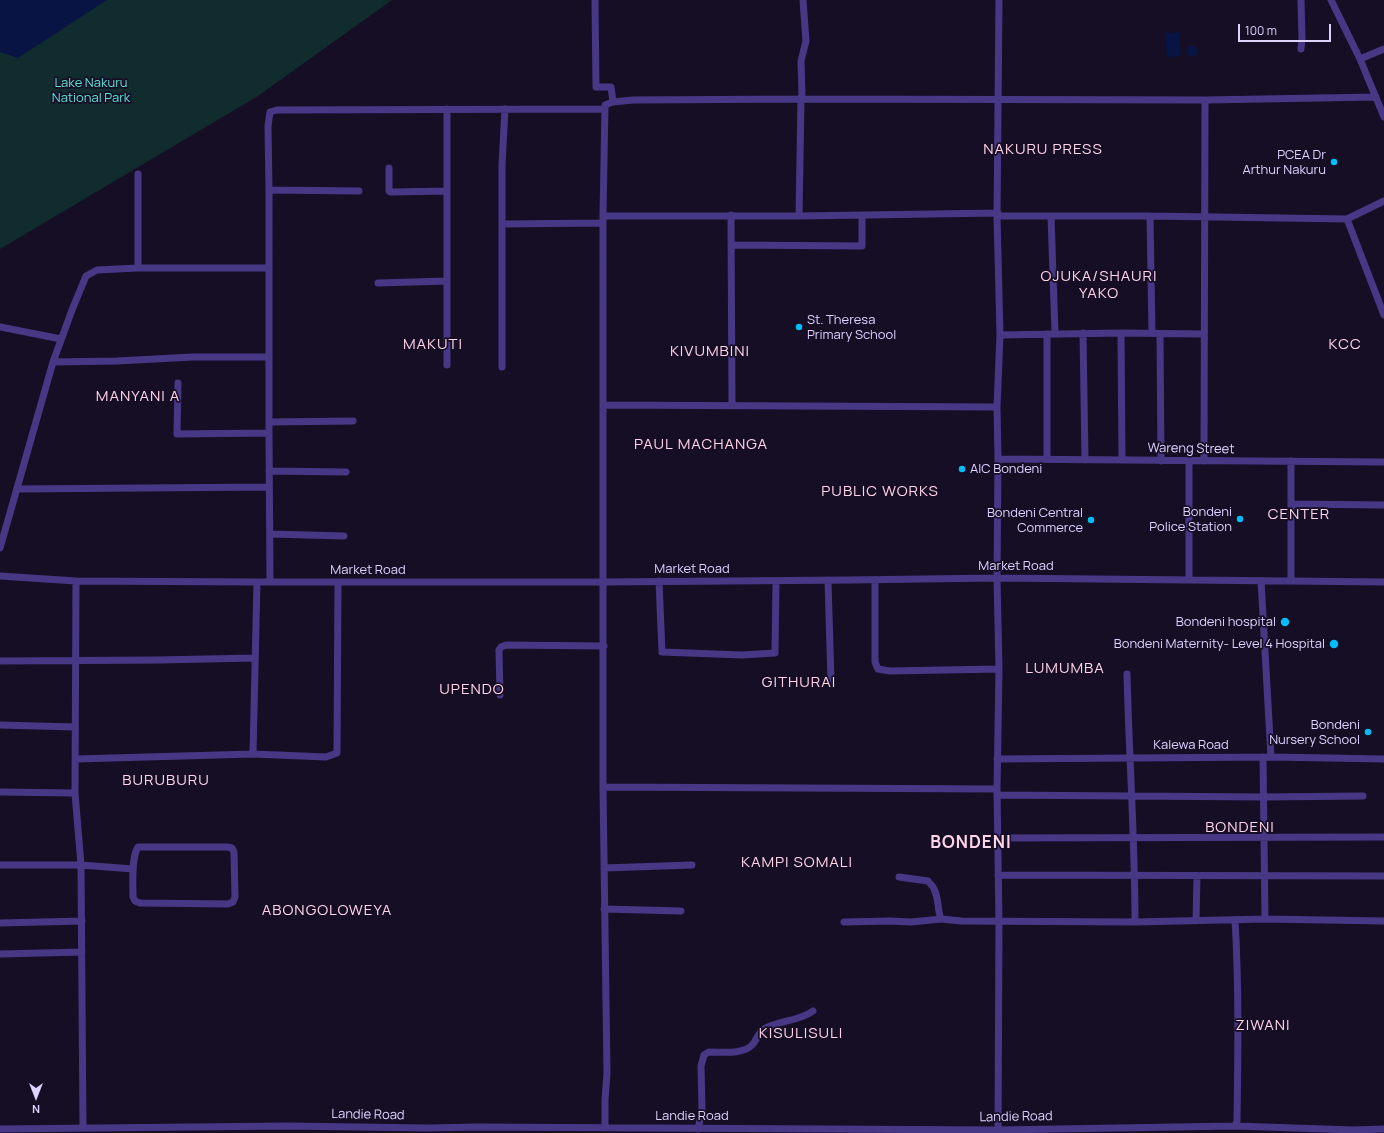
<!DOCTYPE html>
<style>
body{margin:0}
#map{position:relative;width:1384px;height:1133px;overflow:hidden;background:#160e25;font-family:Manrope,sans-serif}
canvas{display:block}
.north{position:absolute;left:16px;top:1077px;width:40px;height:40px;-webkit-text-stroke:3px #160e25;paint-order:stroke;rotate:180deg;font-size:11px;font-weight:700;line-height:16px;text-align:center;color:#ded2ff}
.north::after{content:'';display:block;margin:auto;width:14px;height:18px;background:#ded2ff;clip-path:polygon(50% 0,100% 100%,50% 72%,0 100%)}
.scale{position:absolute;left:1238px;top:24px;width:93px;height:18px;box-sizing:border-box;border:2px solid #ded2ff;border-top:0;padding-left:5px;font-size:12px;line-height:14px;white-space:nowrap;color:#ded2ff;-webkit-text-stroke:3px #160e25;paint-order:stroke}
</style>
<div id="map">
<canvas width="1384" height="1133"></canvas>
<div class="north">N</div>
<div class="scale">100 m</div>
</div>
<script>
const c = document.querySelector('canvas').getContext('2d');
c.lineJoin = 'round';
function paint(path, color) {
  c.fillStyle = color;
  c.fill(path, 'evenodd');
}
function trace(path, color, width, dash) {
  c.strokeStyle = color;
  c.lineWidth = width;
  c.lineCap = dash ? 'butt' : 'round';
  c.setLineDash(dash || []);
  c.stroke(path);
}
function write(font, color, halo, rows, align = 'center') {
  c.font = font + ' Manrope,sans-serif';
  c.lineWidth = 3.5;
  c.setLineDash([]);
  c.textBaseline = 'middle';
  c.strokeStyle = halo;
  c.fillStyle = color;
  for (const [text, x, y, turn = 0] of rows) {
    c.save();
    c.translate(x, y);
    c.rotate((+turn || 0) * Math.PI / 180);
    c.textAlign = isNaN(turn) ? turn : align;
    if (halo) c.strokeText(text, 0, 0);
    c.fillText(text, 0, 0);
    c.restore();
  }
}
paint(new Path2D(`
 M0,0H392L258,96L0,249Z`), '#112c2f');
paint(new Path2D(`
 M0,0H107L18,58L0,52Z
 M1179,32L1181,56L1167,57L1165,33Z
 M1186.5 51a5.5 5.5 0 1 1 11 0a5.5 5.5 0 1 1-11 0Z`), '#081544');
trace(new Path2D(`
 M595,0L596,87H611L613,102
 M1331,0L1360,59L1384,117
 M1301,49L1302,39L1301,0
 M1360,59L1384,49
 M389,168V191L391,192L447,191
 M138,174V268
 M269,190L359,191
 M731,215L732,405
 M603,216H799L998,213
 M799,216L801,99L802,94L801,61L806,41L803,0
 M997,216H1150L1347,219L1384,201
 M1051,216L1055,333
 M1150,216L1152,333
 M1347,219L1384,315
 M502,224L603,223
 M731,245L862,246V216
 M378,283L447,281
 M0,327L61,339
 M1083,333L1085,460
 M1121,333L1122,460
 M1047,334V459
 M1160,334L1161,461
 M1000,335L1121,333L1204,334
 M53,362L117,361L193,357H269
 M447,365V109
 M502,367V165L505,109
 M178,383L177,434L269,433
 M604,405L997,407
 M269,422L353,421
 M998,459L1384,462
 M1189,461V579
 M1204,461L1205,100
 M1291,461V580
 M269,471L346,472
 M18,489L269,487
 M1291,504L1384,505
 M270,534L344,536
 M0,548L53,362L72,310L86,276L97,270L138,268H269
 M0,576L76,581L257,582H604L850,580L997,578L1384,582
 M828,580L831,682
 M875,580V662L878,669L890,671L999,669
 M76,581L75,793L81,865L83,1128
 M270,581L269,433V190L268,126L270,112L277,110L605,109
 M659,581L662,652L742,655L775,653L776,581
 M1261,581L1271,757
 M0,661L158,660L255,658
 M1127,674C1129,757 1135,839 1135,922
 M500,695L499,650L501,647L506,645L604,646
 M0,725L75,727
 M253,754L257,582
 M1263,757L1265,919
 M76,759L253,754L326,757L337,753L338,582
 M997,759L1271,757L1384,759
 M603,787L997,789
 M0,792L75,793
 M997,795L1264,797L1363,796
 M997,838L1384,837
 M138,847H227L232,848L234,852L235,897L233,902L228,904L140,903L135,901L133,897C133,884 131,858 138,847Z
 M0,865H81L133,869
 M604,868L692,865
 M998,875L1384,876
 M899,877L928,881C930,884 933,886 934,889C939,898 937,909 941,919L961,921L1135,922L1265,919L1384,921
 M604,909L681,911
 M1196,921L1197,876
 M844,922L890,921L911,922L941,919
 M0,923L82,921
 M0,954L82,952
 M1235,1126L1237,1121C1238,1054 1239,986 1235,920
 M605,1128V1100L607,1073L603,787V216L605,105L613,102L633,100L801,99L1205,100L1376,97
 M0,1129L287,1126L428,1128L477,1127L998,1130L1235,1126L1353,1130L1384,1129
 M698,1129L702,1110L701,1066L704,1055L709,1052C721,1052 745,1055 753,1044C757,1039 758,1033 764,1029C779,1020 798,1022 813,1011
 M998,1130L999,922L997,789L999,669L997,578L998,459L997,407L1000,335L997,216L999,0`), '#473886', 7);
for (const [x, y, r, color] of [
 [1334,162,4,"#00bdfd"],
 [799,327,4,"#00bdfd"],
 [962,469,4,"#00bdfd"],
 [1240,519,4,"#00bdfd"],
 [1091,520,4,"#00bdfd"],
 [1285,622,5,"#00bdfd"],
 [1334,644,5,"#00bdfd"],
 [1368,732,4,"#00bdfd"]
]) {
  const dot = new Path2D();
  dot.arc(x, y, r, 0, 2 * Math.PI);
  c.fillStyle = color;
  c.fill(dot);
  trace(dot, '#160e25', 1.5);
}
write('13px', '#5ae3d6', '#160e25', [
 ["Lake Nakuru",91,83],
 ["National Park",91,98]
]);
write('13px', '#ded2ff', '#160e25', [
 ["PCEA Dr",1326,155],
 ["Arthur Nakuru",1326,170],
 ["St. Theresa",807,320,"left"],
 ["Primary School",807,335,"left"],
 ["AIC Bondeni",970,469,"left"],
 ["Bondeni",1232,512],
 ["Police Station",1232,527],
 ["Bondeni Central",1083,513],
 ["Commerce",1083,528],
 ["Bondeni hospital",1276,622],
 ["Bondeni Maternity- Level 4 Hospital",1325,644],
 ["Bondeni",1360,725],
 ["Nursery School",1360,740]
], 'right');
write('13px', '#ded2ff', '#160e25', [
 ["Wareng Street",1191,449,1],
 ["Market Road",1016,566],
 ["Market Road",692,569],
 ["Market Road",368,570],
 ["Kalewa Road",1191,745],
 ["Landie Road",368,1115,1],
 ["Landie Road",692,1116],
 ["Landie Road",1016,1117,-1]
]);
c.letterSpacing = '1px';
write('15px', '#ffd4e9', '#160e25', [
 ["NAKURU PRESS",1043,150],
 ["OJUKA/SHAURI",1099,277],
 ["YAKO",1099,294],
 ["MAKUTI",433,345],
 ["KCC",1345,345],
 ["KIVUMBINI",710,352],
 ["MANYANI A",138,397],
 ["PAUL MACHANGA",701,445],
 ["PUBLIC WORKS",880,492],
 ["CENTER",1299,515],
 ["LUMUMBA",1065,669],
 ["GITHURAI",799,683],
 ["UPENDO",472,690],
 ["BURUBURU",166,781],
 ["BONDENI",1240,828],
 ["KAMPI SOMALI",797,863],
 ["ABONGOLOWEYA",327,911],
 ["ZIWANI",1263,1026],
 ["KISULISULI",801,1034]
]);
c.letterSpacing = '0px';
c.letterSpacing = '1px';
write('bold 17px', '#ffd4e9', '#160e25', [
 ["BONDENI",971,843]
]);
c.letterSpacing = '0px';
</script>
